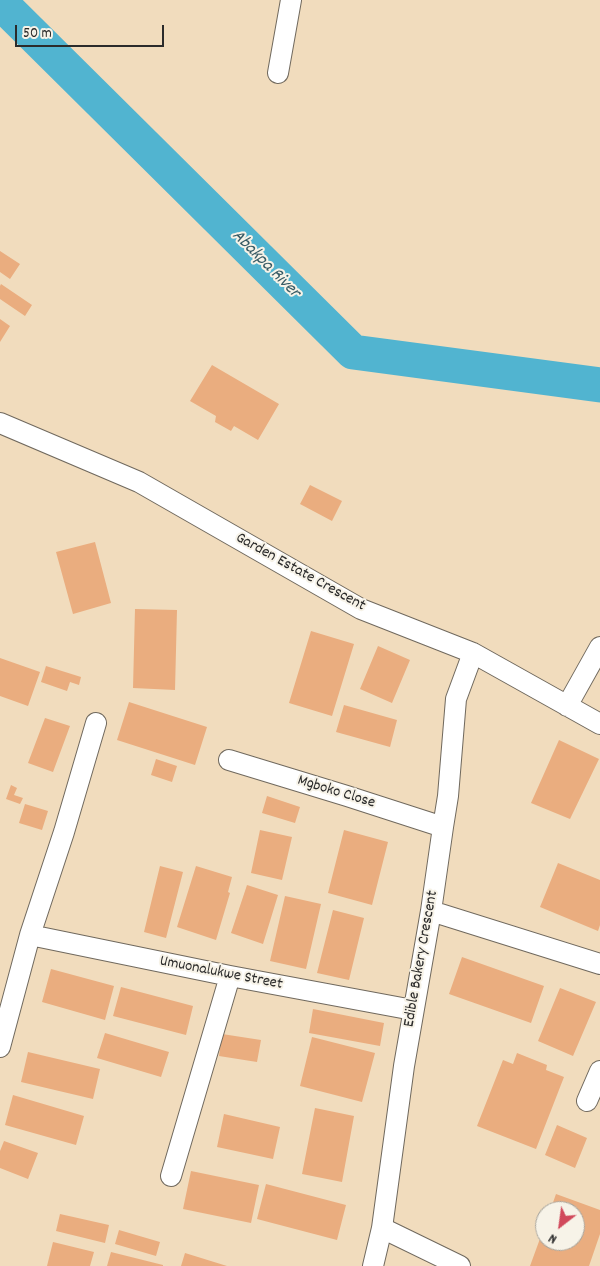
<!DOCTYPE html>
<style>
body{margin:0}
#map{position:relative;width:600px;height:1266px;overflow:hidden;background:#f1dcbd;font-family:Dekko,sans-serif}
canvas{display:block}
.north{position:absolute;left:535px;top:1201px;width:50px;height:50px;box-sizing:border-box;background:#f7f3e8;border:1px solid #a5a39c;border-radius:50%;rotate:210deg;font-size:14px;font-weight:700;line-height:20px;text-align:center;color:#2b2b2b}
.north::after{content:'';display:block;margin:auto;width:18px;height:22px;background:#d1495b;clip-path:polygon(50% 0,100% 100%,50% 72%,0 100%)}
.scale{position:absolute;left:15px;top:25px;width:149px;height:22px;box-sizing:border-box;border:2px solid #2b2b2b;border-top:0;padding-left:6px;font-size:15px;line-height:18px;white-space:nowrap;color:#2b2b2b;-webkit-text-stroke:4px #f7f3e8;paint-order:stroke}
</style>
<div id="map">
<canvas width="600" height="1266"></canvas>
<div class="north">N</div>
<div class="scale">50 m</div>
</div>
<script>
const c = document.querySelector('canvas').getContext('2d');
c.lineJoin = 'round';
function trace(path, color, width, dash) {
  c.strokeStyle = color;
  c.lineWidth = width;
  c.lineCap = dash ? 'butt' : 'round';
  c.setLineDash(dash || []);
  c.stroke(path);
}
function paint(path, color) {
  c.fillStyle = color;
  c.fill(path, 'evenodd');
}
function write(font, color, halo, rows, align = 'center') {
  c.font = font + ' Dekko,sans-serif';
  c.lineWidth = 4;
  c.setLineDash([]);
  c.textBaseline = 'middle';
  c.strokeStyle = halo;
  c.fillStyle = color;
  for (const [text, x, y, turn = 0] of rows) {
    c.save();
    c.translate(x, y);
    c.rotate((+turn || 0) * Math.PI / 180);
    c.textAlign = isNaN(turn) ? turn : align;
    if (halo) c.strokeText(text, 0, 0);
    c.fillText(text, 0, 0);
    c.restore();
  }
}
trace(new Path2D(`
 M0,2L353,352L600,385`), '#51b4d0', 35);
paint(new Path2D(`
 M0,251L20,264L10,279L0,272Z
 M1,284L32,305L25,316L0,299V286Z
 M0,319L10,326L0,342Z
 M212,365L279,404L258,440L234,426L231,431L215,422L216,416L190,401Z
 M310,485L342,501L332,521L300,504Z
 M95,542L111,603L73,614L56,552Z
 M135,609L177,610L175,690L133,688Z
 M311,631L354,644L332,716L289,703Z
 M378,646L410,660L392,703L360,689Z
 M0,658L40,672L28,706L0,696Z
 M46,666L81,677L79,685L70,682L67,691L41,682Z
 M129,702L207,727L195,765L117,740Z
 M344,705L397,720L390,747L336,732Z
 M45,718L70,726L53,772L28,763Z
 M559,740L599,759L570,819L531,803Z
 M156,759L177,766L172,782L151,775Z
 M11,785L17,788L14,795L23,798L20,804L6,799Z
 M267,796L300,807L295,823L262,813Z
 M25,804L48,811L42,830L19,823Z
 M260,830L292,837L282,880L251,873Z
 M344,830L388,842L372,905L328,893Z
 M558,863L600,880V925L598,931L540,907Z
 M160,866L183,872L166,938L144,932Z
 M196,866L232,877L228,892L230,893L216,940L177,927Z
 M247,885L278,895L263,944L231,933Z
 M285,896L321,904L306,969L270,961Z
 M333,910L364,918L349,980L317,973Z
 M462,957L544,986L531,1023L449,994Z
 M51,969L114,986L105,1020L42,1002Z
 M121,987L193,1006L186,1035L113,1016Z
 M560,988L596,1002L573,1056L538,1041Z
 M313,1009L384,1023L380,1046L309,1033Z
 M105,1033L169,1052L161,1077L97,1058Z
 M222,1034L261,1040L257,1062L219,1056Z
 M312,1037L375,1053L362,1102L300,1086Z
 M28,1052L100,1069L93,1099L21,1082Z
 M517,1053L547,1065L546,1070L564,1077L536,1149L477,1126L503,1060L513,1064Z
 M13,1095L84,1116L76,1145L5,1125Z
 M315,1108L354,1116L342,1182L302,1174Z
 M224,1114L280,1127L273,1159L217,1147Z
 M557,1125L587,1138L575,1168L545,1155Z
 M4,1141L38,1153L28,1179L0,1168V1151Z
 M191,1171L259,1185L251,1223L183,1209Z
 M266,1184L346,1205L337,1240L257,1219Z
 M556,1194L600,1210V1234L589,1266H530L545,1225V1241H575V1211H550Z
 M60,1214L109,1225L105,1243L56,1231Z
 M119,1230L160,1242L156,1256L115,1244Z
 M53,1242L94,1252L90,1266H47Z
 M111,1252L163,1265V1266H107Z
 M185,1253L227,1266H181Z`), '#eaad7f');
const minor = new Path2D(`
 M278,73L291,0
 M0,423L139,482L361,609L473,653L600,724
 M567,706L600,647
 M229,760L347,796L443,827
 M431,911L600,964
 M30,935L230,976L413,1010
 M0,1047L30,935L64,832L96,723
 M587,1101L600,1071
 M171,1176L230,976
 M382,1228L460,1266
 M373,1266L382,1228L404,1066L431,911L443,827L448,796L456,699L473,653`);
trace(minor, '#70695e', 22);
trace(minor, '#fff', 20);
write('16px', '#2b2b2b', '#f7f3e8', [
 ["Garden Estate Crescent",300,573,29],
 ["Mgboko Close",336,793,17],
 ["Edible Bakery Crescent",422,959,-80],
 ["Umuonalukwe Street",221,974,11]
]);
write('italic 18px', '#385b65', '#f7f3e8', [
 ["Abakpa River",265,265,45]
]);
</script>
